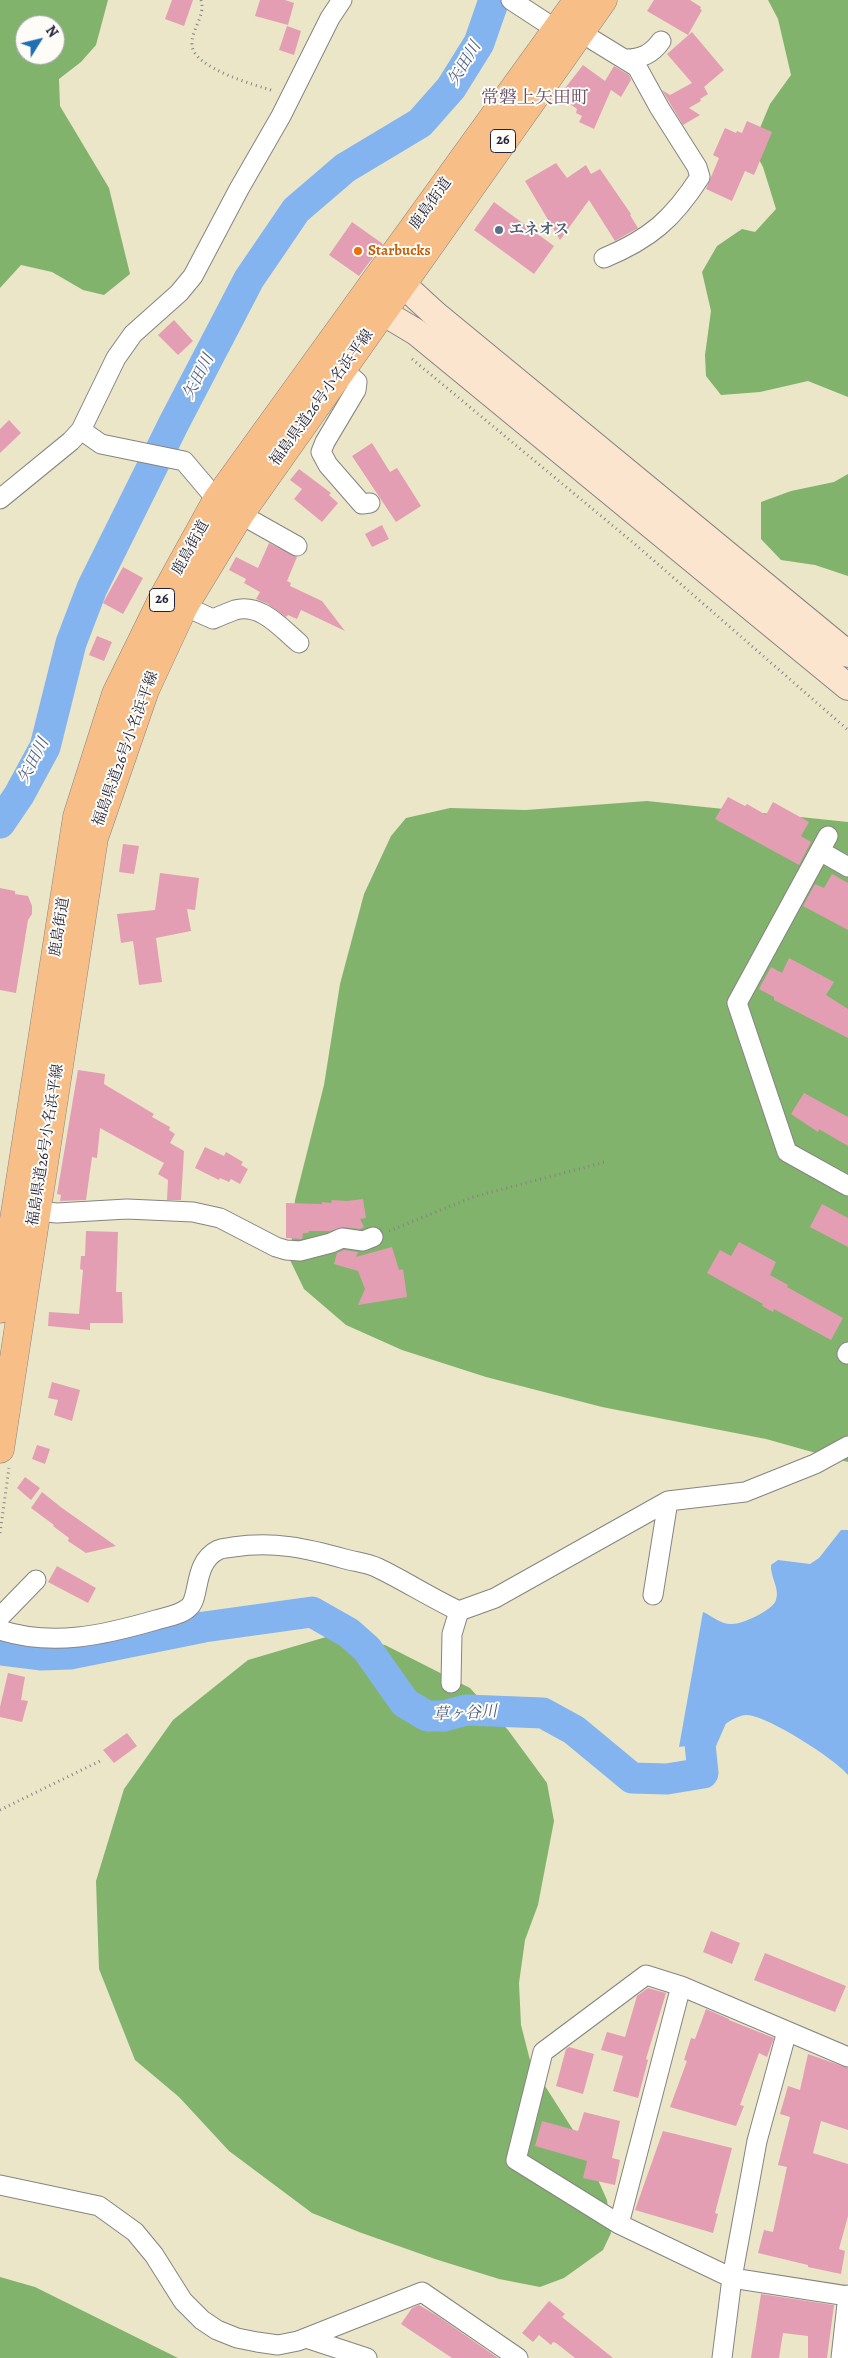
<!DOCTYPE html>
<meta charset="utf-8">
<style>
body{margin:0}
#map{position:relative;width:848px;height:2358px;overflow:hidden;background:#ebe6c8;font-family:Alegreya,serif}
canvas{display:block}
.north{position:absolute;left:15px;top:15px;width:50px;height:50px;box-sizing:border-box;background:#fdfcf7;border:1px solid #a5a5ac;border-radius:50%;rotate:54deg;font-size:14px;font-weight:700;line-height:20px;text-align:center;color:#22223b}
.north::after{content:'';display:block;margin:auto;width:18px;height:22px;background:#1f6fb2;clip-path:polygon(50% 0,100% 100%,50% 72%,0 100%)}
</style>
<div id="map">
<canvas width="848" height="2358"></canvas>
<div class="north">N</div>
</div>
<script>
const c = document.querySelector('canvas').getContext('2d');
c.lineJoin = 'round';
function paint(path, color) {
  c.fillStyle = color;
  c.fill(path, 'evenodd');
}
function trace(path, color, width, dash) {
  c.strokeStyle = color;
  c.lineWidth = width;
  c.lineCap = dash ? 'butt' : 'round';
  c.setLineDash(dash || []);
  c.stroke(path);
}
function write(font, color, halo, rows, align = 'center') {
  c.font = font + ' Alegreya,"Noto Serif JP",serif';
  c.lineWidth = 4;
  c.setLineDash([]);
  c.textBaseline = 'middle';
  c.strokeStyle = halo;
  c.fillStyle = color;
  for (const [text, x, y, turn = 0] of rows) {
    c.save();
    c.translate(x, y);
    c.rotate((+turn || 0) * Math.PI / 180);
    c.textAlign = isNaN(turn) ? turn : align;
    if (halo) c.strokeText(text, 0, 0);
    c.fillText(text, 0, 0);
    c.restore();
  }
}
paint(new Path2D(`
 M0,0H108L96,45L81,62L59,79L60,106L109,188L130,274L104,295L83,290L52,272L21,265L0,288ZM25,25H55V55H25Z
 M768,0H848V397L808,381L760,392L721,395L706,376L705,355L711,311L702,272L717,246L742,229L755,232L776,209L763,167L752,147L770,104L791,75L778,19Z
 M848,474V576L815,565L781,560L761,539V502L791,491L834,482Z
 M647,801L848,822V1462L766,1439L602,1407L486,1377L402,1350L346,1325L304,1289L290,1260L295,1200L324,1085L340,984L364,894L391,836L406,818L450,808L526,810Z
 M326,1637L385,1645L470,1688L508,1730L547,1783L554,1821L538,1905L525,1940L519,1983L521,2025L531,2064L582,2144L607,2200L611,2233L603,2250L564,2278L540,2287L499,2279L435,2259L359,2232L312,2213L229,2151L179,2097L135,2060L99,1969L96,1881L124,1789L173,1720L248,1660Z
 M0,2277L35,2287L178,2358H0Z`), '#81b36d');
paint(new Path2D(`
 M841,1530H848V1775C837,1760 765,1714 746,1715C734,1716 720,1727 713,1735L715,1742L679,1747L703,1612C712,1616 722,1625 732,1624C743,1624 773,1610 776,1600C780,1588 770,1577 771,1565L778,1560L810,1564L819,1558Z`), '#83b4ef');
trace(new Path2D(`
 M0,823L19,795L45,747L71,643L92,588L174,423L249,279L296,210L345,168L420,123L451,88L479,43L494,0
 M0,1650L42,1655L70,1654L204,1627L312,1612L349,1633L367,1649L405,1703L427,1716H444L466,1710L543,1713L574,1730L632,1778L667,1779L703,1773L700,1744L717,1705`), '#83b4ef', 31);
paint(new Path2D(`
 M172,0H193L184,26L165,19Z
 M260,0H285L294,3L288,25L255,16Z
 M654,0H690L701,7L700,9L702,10L688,35L647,11Z
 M287,26L301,31L294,55L279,50Z
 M692,32L724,70L704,87L708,94L700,99L701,101L689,108L700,115L683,125L662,90L670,95L692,83L667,54Z
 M583,65L605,81L614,66L629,75L631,80L621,97L611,90L594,129L579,122L582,116L576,113L577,109L559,96Z
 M747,121L772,132L754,175L745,171L732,201L706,189L719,158L713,155L725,128L736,133L737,131L742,133Z
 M556,163L567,178L586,165L591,174L600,169L631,214L630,215L638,228L615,241L589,200L560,240L525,181Z
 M494,202L554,246L534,274L474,230Z
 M352,222L383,244L359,276L329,255Z
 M174,320L193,341L178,355L158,335Z
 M9,420L21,433L0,453V429Z
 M372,443L390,472L397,468L421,506L396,522L352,456Z
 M299,469L331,493L329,495L338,503L322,522L294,499L302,489L290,480Z
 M382,525L389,539L372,547L365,534Z
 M269,543L297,557L287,581L291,583L290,586L322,601L345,631L301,610L297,619L288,615L286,617L268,604L256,599L260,592L244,583L246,579L229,570L236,557L258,568Z
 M123,567L143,578L123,614L103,603Z
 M97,636L112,642L104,661L89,655Z
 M728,797L745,806L747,804L766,815L773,802L809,822L801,836L811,842L799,865L715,819Z
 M123,844L139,846L134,874L119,872Z
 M160,873L199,878L195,910L187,909L191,931L156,938L162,982L139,985L133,941L121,943L117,914L155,910Z
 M832,874L848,883V930L803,906L815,884L824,888Z
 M0,888L15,891V894L28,896L32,906V914L28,920L16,993L0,990Z
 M789,958L834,982L826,995L848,1009V1038L774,1000V997L759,989L771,967L782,973Z
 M78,1070L105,1074L104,1084L154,1114L152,1117L170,1127L169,1130L175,1134L170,1143L184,1151L181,1200H167L168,1180L158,1174L164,1163L100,1128L97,1158L92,1157L86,1200L60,1201L61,1195L57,1194Z
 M804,1093L848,1117V1146L819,1129L818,1132L791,1114Z
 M205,1147L224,1156L226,1152L243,1162L241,1165L248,1169L240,1184L231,1179L229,1182L220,1178L219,1180L195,1168Z
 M363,1199L366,1218L360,1219L364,1227L360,1229L343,1227L330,1231H309L308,1233H303L302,1239L286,1238V1203L322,1204V1202L331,1203L332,1200L347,1201Z
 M822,1204L848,1218V1247L810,1227Z
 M86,1231L118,1232L116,1292H122L123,1323H90V1330L48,1326L49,1312L79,1314L83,1270L80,1269L81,1256H85Z
 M739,1242L776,1262L770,1275L788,1285L787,1287L843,1318L831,1340L774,1309L773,1312L762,1306L763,1304L707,1273L720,1250L731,1256Z
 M392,1247L399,1270L403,1269L407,1297L358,1305L365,1289L358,1271L334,1264L337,1253L344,1250L358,1252L356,1257Z
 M52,1382L80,1390L72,1421L54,1415L58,1400L48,1398Z
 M37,1445L50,1449L45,1464L32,1459Z
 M25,1477L40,1488L31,1500L17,1488Z
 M42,1492L62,1508L116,1546L86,1553L68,1541L69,1538L53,1526L54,1525L31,1508Z
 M57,1566L96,1588L88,1603L48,1582Z
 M8,1673L25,1677L21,1700L28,1701L22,1722L0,1717V1707Z
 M127,1733L137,1746L114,1763L103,1750Z
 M711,1931L740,1943L732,1964L703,1952Z
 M765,1953L846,1986L835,2012L754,1980Z
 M648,1988L666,1993L646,2059L648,2060L638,2098L613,2091L623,2056L601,2050L607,2032L625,2037L637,1996Z
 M706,2009L729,2019V2020L774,2038L767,2057L759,2053L740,2105L744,2106L736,2126L670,2107L687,2061L684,2060L691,2038L695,2039Z
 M569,2047L594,2054L583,2094L556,2086L566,2049Z
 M808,2054L848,2068V2130L821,2121L813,2153L848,2164V2216L839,2249L845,2251L841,2274L808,2267V2265L758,2253L764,2230L773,2232L787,2167L778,2165L790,2117L780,2114L788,2086L800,2090Z
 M584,2112L620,2121L612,2158L620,2160L615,2185L583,2178L587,2161L535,2146L542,2121L578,2131Z
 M663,2131L732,2148L715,2213L718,2214L713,2233L635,2210Z
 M761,2294L834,2305L827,2358H808V2336L783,2333L779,2358H751Z
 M549,2301L565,2314L562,2317L613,2358H575L556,2343L553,2342L551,2345L539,2335L533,2342L522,2333Z
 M419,2305L436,2315L498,2358H452L401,2324L412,2308Z`), '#e49eb3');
const street = new Path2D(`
 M511,0L557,30
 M593,40L637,67L659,107L697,167L700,177C673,219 650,239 604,258
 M626,59C641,59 652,54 661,41
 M341,368L357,382L356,390L325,442L321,452L328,465L362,504L370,503
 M81,430L101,444L184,461L217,500
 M0,499L71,441L81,430L116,358L133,334L179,293L193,276L239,189L281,116L330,18L342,0
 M240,514L297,546
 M184,606L213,619C220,616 227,613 235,610C261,603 281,628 299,643
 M828,836L737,1003L787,1152L848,1186
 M820,851L848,867
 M35,1211L57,1213L127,1209L193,1212L220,1218L276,1247L286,1250L300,1251L331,1243L342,1238L363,1241L373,1237
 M847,1354L848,1352
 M653,1595L668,1501
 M0,1617L36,1580
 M0,1630C53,1647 104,1635 156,1620C166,1617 180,1615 188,1608C201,1599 192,1563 218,1550C222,1548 229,1548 233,1547C274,1541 306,1548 345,1559C356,1562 368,1563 378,1568C405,1581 431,1598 459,1611L495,1598L668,1501L745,1492L815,1464L848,1446
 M451,1683L452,1634L459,1611
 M848,2057L681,1986L646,1975L543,2052L516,2160L619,2224L732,2278L848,2296
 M0,2185L99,2206L135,2232L154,2255L183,2301L202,2320L217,2330L237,2338L257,2342L278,2345L298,2341L422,2292L518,2358
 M619,2224L681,1986
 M306,2338L367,2358
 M722,2358L732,2278L757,2141L787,2031
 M841,2358L848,2295`);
const secondary = new Path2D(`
 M387,270L435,314L848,654
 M364,301L416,332L848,687`);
const primary = new Path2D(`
 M0,1309L77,817L116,694L164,596L217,500L578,0
 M0,1449L94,838L145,690L184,606L240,514L603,0`);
trace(street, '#868482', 21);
trace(secondary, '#868482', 28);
trace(primary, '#868482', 29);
trace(new Path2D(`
 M201,0C206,16 191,29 192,45C193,68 255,85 274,91
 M412,359L636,545L848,730
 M389,1231L473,1197L605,1162
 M0,1533L9,1468
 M0,1810L102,1760`), '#868482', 3, [1, 4]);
trace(street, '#fff', 19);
trace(secondary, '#fce5cf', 26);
trace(primary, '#f7be88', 28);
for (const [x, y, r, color] of [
 [499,230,5,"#5c6f8a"],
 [358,251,5,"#e8710a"]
]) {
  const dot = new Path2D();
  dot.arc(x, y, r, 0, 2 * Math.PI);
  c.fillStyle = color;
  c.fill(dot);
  trace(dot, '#fdfcf7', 2);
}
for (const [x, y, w] of [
 [503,141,25],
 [162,600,25]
]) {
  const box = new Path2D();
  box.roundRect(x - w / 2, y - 11.5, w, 23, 4);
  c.fillStyle = '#fdfcf7';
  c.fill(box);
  trace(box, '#22223b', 1);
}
write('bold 14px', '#22223b', null, [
 ["26",503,141],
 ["26",162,600]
]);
write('15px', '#22223b', '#fdfcf7', [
 ["鹿島街道",431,204,-54],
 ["福島県道26号小名浜平線",322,398,-54],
 ["鹿島街道",191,548,-61],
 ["福島県道26号小名浜平線",126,749,-70],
 ["鹿島街道",60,927,-81],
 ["福島県道26号小名浜平線",46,1145,-81]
]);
write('bold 15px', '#4e5e75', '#fdfcf7', [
 ["エネオス",509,230]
], 'left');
write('bold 15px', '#c56008', '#fdfcf7', [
 ["Starbucks",368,251]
], 'left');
write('italic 16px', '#495c83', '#fdfcf7', [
 ["矢田川",465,64,-59],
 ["矢田川",199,377,-63],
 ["矢田川",34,761,-63],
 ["草ヶ谷川",465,1714,-3]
]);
write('18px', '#664d65', '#fdfcf7', [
 ["常磐上矢田町",535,99]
]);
</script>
